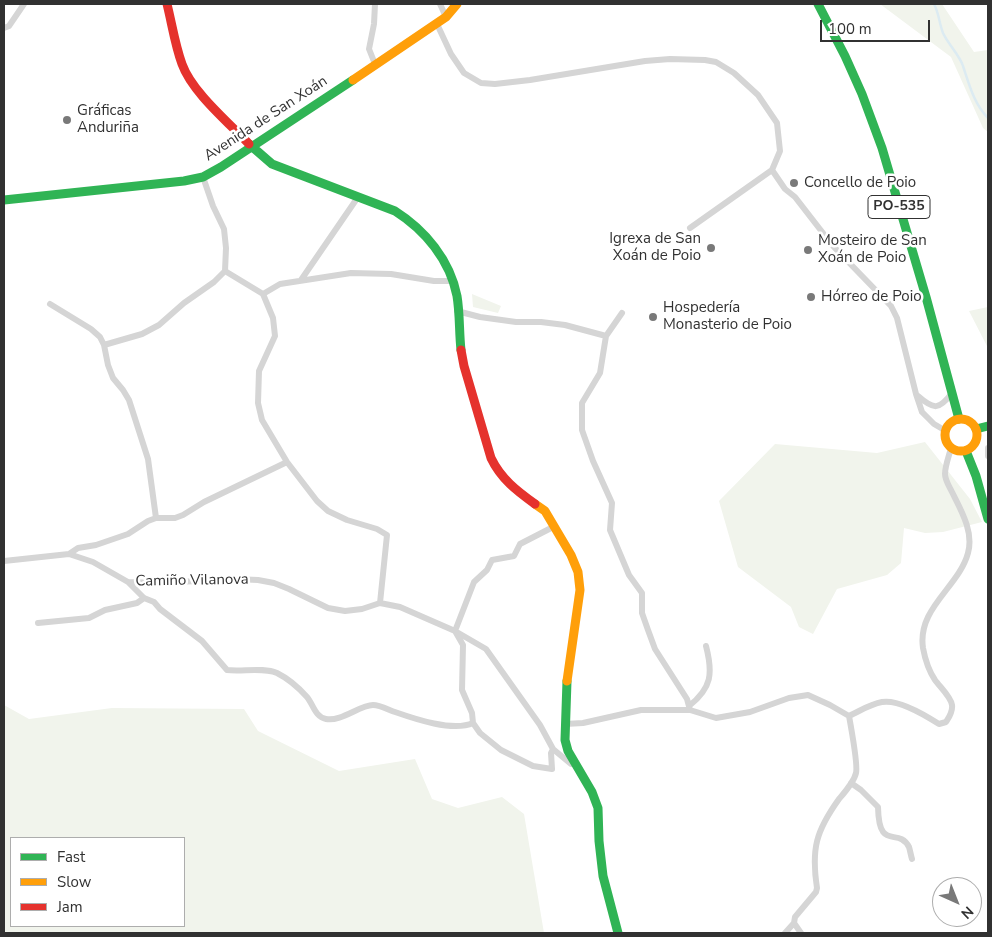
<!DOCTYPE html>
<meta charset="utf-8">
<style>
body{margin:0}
#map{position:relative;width:992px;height:937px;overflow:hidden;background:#fff;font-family:"Nunito Sans",sans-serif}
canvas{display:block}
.frame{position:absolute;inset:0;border:5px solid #313131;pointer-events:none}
.legend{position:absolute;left:10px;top:837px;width:175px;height:90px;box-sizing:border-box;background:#fff;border:1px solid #adadad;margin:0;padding:6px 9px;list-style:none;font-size:15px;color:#313131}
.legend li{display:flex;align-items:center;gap:10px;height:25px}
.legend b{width:25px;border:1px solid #adadad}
.north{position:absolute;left:932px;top:877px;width:50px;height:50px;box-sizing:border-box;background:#fff;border:1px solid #adadad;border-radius:50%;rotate:136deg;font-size:14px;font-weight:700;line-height:20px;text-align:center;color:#313131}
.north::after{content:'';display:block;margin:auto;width:18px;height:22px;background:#797979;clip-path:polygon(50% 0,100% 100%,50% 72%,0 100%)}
.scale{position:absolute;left:820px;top:20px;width:110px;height:22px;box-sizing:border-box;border:2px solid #313131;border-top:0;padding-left:6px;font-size:15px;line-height:18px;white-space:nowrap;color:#313131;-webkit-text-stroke:4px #fff;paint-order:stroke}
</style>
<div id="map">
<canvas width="992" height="937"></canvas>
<div class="frame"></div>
<ul class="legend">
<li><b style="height:6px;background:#30b455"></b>Fast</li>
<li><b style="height:6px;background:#ff9f0a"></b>Slow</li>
<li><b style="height:6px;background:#e5322d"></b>Jam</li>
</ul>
<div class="north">N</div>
<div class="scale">100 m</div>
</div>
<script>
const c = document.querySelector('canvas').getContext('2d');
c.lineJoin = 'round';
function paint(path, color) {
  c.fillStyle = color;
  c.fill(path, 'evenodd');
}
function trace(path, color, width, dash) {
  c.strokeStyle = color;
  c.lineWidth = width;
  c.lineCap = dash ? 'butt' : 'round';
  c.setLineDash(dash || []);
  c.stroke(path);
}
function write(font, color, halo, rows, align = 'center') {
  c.font = font + ' "Nunito Sans",sans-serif';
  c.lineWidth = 5;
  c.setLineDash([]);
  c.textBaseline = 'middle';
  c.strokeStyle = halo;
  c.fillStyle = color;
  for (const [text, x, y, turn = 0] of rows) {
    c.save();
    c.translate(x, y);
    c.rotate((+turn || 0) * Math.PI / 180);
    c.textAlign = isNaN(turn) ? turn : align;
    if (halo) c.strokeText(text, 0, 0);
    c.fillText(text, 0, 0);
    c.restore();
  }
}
paint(new Path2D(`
 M880,4H942L974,52L988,50V132L983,128L951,57Z
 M472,294L501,306L498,313L473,307Z
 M988,307V348L969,311Z
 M925,442L970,499L982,522L943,532L925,533L904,528L901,563L887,575L837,589L813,634L799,627L791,607L738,567L719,501L775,444L877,453Z
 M4,705L29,719L112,708L244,709L258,731L339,771L415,759L432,799L458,808L502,797L524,814L544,933H4ZM184,838V926H11V838Z`), '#f1f4ec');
trace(new Path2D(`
 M934,4C939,13 939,23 943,33C948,44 960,56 963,66C969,84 974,104 988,118`), '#dcebf2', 2.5);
trace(new Path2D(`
 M440,4L446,17
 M437,24L451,54L464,73L481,83L495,84L530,80L645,61L670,59L705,60L716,62L734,73L758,95L777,123L780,151L772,170L690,228
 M4,28L9,26L24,4
 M375,64L369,49L374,24L375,4
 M772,170L785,189L795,197L833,246L891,306L897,318L916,394L922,412L934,424L946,431
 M203,177L213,206L224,229L226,248L225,271L263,294L273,318L275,336L259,371L258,403L262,420L287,462L317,501L328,511L347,520L377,529L387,535L380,603
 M301,280L358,197
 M263,294L280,284L351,273L391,274L434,281H453
 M50,304L91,329L100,337L104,345L108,365L113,378L123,390L129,400L148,459L156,518
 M457,311L480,317L516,322H541L565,325L606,336
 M622,313L606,336L600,373L582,403V430L593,461L612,503L610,530L629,575L642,593V613L648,630L655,649L687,699L690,710
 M104,345L142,334L159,325L184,303L214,282L225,271
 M918,396C934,410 939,410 952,393
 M988,448V456
 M69,554L78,548L96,545L128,534L148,521L156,518H175L183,515L204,502L287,462
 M4,561L69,554L93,562L128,582L159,583L235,579L258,580L274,583L289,589L328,608L345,611L362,609L380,603
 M128,582L144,598L154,602L160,609L202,641L227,670C242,672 263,667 277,673C287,678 299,688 307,697C313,704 315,717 326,719C341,722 360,705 373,705C380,705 389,710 395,712C415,719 453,732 473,723
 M380,603L400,607L455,631L486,649L540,725L553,749L571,764H576
 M38,623L89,618L105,610L137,603L144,598
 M689,706C712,688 713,673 706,646
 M849,716C860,711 870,704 882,702C899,699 925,715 939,724L946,722C949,717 953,712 952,705C951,697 940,687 935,680C929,671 925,659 923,648C917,608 959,587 968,553C974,532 961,510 952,492C949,486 945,480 945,474C945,466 949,456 951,448
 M565,724L583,723L641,710H690L716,718L750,712L789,698L808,695L830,705L849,716
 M553,749L551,753L552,769L533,766L501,750L480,733L473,723L472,713L462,690L463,645L455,631L474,582L487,570L492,560L514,556L520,544L555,526
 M851,783L861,790L878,807C879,853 898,826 909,847C910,850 911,856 912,859
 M794,923L801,933
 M785,933L794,923L795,917L816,892L817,888C811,849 816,831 839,799C845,792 854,782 856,773C858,765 851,727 849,716`), '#d5d5d5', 6);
trace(new Path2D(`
 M818,4L845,56L862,94L882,148L926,297L959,419
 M249,144L272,164L395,211C425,230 450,260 457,296C460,314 459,332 461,350
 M4,200L184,181L203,177L221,167L353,80
 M976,429L988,426
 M966,451L976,476L988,519
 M567,681L565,740L568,751L592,792L598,808L599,841L603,876L618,933`), '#30b455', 9);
trace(new Path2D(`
 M353,80L446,17L457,4
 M945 435a16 16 0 1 1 32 0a16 16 0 1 1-32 0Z
 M535,504L545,511L571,555L578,572L580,590L567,681`), '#ff9f0a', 9);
trace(new Path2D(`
 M167,4C172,24 175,45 182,64C192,92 228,122 249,144
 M461,350L464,366L491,458C501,479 517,491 535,504`), '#e5322d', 9);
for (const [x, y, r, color] of [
 [67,120,5,"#797979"],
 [794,183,5,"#797979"],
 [711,248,5,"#797979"],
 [808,250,5,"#797979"],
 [811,297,5,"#797979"],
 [653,317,5,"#797979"]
]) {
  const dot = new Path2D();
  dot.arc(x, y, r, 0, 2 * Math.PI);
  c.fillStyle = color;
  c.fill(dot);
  trace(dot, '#fff', 2);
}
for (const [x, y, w] of [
 [899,207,62]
]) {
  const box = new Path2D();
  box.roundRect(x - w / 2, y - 11.5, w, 23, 4);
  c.fillStyle = '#fff';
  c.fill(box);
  trace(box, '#313131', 1);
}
write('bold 14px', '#313131', null, [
 ["PO-535",899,207]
]);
write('15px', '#313131', '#fff', [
 ["Gráficas",77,111],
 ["Anduriña",77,128],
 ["Concello de Poio",804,183],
 ["Igrexa de San",701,239,"right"],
 ["Xoán de Poio",701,256,"right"],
 ["Mosteiro de San",818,241],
 ["Xoán de Poio",818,258],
 ["Hórreo de Poio",821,297],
 ["Hospedería",663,308],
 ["Monasterio de Poio",663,325]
], 'left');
write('15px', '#313131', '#fff', [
 ["Avenida de San Xoán",266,119,-33],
 ["Camiño Vilanova",192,581,-1]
]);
</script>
